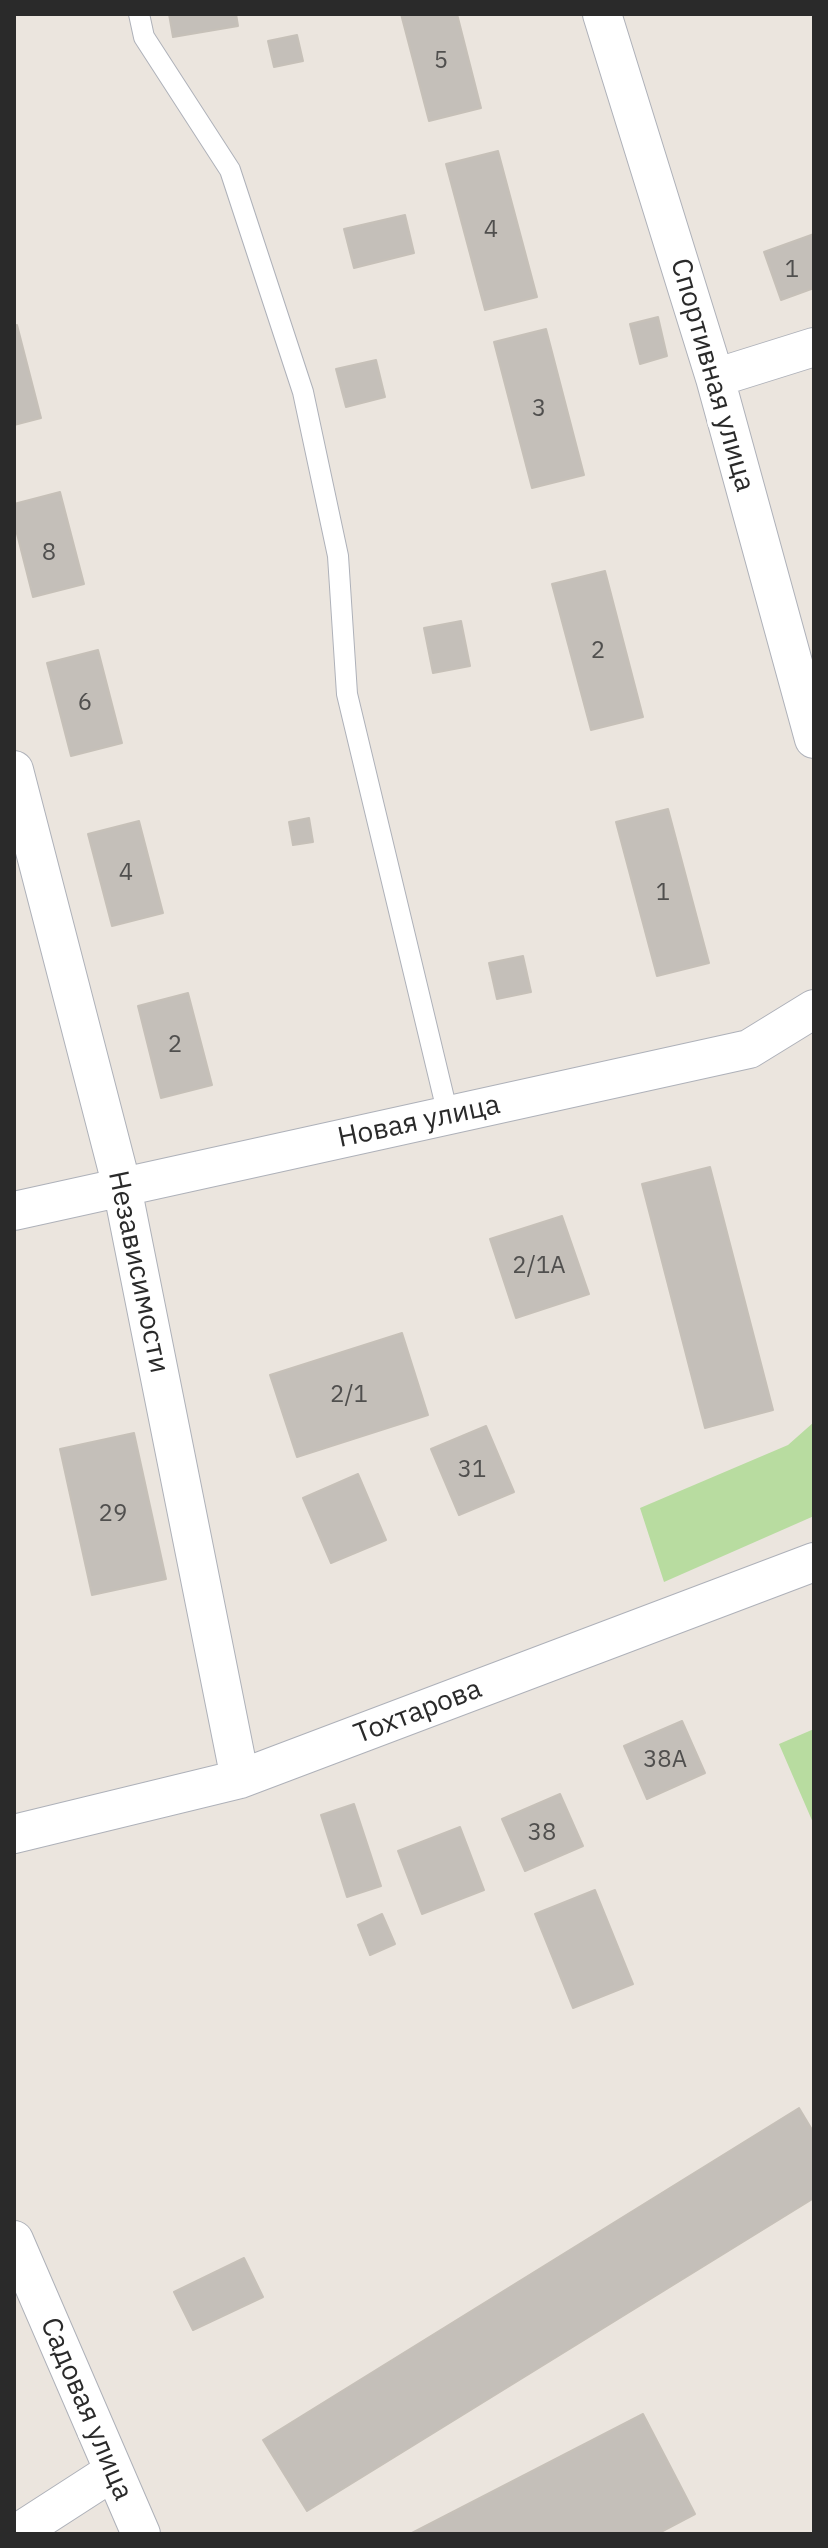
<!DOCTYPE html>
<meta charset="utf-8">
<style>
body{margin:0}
#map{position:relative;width:828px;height:2548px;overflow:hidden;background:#ebe5de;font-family:"IBM Plex Sans",sans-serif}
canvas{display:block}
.frame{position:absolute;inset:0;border:16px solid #2a2a2a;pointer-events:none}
</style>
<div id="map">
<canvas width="828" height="2548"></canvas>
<div class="frame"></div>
</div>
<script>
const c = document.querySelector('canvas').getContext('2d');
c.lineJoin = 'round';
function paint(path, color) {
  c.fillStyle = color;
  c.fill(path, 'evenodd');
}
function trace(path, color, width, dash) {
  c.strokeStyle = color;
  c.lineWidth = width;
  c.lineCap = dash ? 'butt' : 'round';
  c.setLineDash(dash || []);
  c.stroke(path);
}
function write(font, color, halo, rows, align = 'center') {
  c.font = font + ' "IBM Plex Sans",sans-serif';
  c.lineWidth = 8;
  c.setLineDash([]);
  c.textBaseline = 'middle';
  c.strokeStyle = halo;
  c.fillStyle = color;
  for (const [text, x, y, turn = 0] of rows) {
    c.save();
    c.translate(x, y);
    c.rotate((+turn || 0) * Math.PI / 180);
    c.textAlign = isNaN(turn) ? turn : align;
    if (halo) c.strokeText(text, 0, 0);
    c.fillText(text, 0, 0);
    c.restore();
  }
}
paint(new Path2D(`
 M814,1422V1516L664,1582L640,1508L788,1445Z
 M814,1729V1825L779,1744Z`), '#b8dca0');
const building = new Path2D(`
 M169,14H236L238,26L173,37Z
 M401,14H457L481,108L429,121Z
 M297,35L303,61L274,67L268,41Z
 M498,151L537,297L485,310L446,164Z
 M405,215L414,253L354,268L344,229Z
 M814,234V288L781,300L764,252Z
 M658,317L667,356L640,364L630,324Z
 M17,325L41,418L14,425V326Z
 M546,329L584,475L532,488L494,342Z
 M376,360L385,397L346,407L336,369Z
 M60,492L84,584L33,597L14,522V504Z
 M605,571L643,717L591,730L552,584Z
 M461,621L470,666L433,673L424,628Z
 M98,650L122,743L71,756L47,663Z
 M668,809L709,963L657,976L616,822Z
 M309,818L313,842L293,845L289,822Z
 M139,821L163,913L112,926L88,834Z
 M523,956L531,992L497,999L489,963Z
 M188,993L212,1085L161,1098L138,1006Z
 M710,1167L773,1410L705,1428L642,1184Z
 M562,1216L589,1294L516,1318L490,1239Z
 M402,1333L428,1415L297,1457L270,1375Z
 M486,1426L514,1492L459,1515L431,1449Z
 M134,1433L166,1579L92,1595L60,1449Z
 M358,1474L386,1540L331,1563L303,1498Z
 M682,1721L705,1773L647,1799L624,1746Z
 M560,1794L583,1846L525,1871L502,1819Z
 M354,1804L381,1886L347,1897L321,1815Z
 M460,1827L484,1890L422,1914L398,1851Z
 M595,1890L633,1984L573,2008L535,1914Z
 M382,1914L395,1944L370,1955L358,1925Z
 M799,2108L814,2133V2198L307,2511L263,2440Z
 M244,2258L263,2297L193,2330L174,2292Z
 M643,2414L695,2514L657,2534H410Z`);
paint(building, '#c4bfb9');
trace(building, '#c6c0b8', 2);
const service = new Path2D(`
 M139,14L144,37L230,170L303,392L338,556L347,694L448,1115`);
const minor = new Path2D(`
 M602,14L715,378L814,739
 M715,378L814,347
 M14,770L122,1187L240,1779
 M14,1211L749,1049L814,1009
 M14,1834L240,1779L814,1562
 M14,2240L141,2534
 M16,2534L112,2472`);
trace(service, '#aeb1b9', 22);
trace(minor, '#aeb1b9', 40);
trace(service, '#fff', 20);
trace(minor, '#fff', 38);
write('24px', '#504f4e', null, [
 ["5",441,61],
 ["4",491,230],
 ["1",792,270],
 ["3",539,409],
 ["8",49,553],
 ["2",598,651],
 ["6",85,703],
 ["4",126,873],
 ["1",663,893],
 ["2",175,1045],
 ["2/1А",539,1266],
 ["2/1",349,1395],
 ["31",472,1470],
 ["29",113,1514],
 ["38А",665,1760],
 ["38",542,1833]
]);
write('28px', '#2a2a2a', '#fff', [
 ["Спортивная улица",712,375,74],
 ["Новая улица",419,1122,-12],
 ["Независимости",138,1272,78],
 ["Тохтарова",418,1712,-21],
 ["Садовая улица",86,2409,67]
]);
</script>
